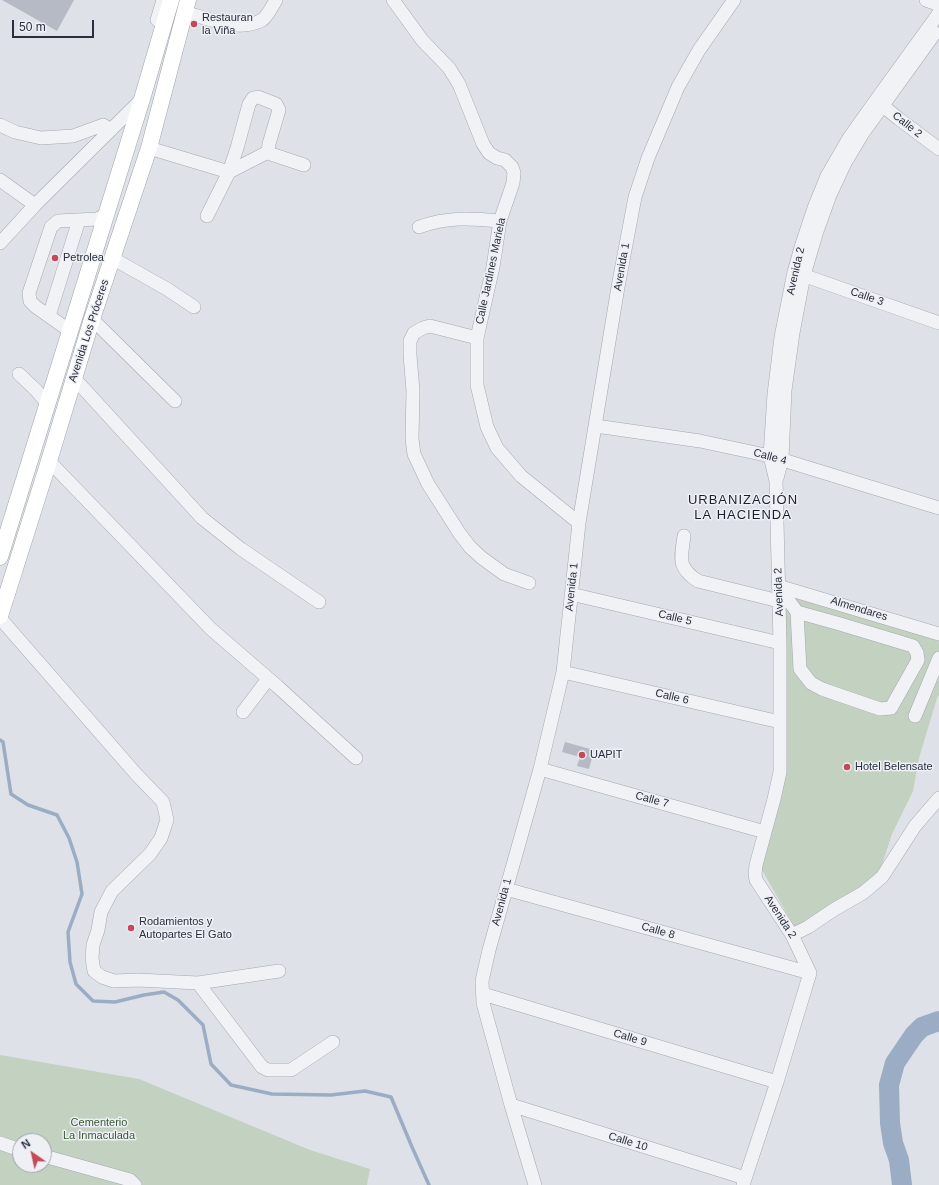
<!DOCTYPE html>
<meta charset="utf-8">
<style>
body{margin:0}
#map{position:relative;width:939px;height:1185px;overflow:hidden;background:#dee1e7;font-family:Arial,sans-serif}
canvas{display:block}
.north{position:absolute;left:12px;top:1133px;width:40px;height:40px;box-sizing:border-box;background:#eef0f5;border:1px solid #9fa3ab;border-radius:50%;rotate:326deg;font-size:11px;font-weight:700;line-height:16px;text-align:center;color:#282f3d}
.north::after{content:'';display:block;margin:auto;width:14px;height:18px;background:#c64955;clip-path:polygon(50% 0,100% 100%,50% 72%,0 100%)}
.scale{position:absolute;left:12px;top:20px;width:82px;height:18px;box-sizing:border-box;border:2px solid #282f3d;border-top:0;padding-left:5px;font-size:12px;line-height:14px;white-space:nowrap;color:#282f3d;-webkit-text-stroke:3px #eef0f5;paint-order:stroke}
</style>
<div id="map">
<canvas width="939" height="1185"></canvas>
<div class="north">N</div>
<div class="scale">50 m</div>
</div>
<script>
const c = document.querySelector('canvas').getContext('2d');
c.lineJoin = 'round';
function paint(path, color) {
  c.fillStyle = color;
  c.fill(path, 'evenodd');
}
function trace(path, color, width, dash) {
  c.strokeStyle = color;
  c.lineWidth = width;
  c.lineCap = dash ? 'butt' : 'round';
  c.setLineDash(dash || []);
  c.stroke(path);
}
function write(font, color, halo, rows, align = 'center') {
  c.font = font + ' Arial,sans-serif';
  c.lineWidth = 3;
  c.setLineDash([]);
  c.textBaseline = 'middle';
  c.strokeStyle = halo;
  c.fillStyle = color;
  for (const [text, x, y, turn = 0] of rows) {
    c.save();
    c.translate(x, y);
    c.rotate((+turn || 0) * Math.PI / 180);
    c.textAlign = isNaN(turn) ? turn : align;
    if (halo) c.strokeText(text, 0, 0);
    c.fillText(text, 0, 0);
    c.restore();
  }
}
paint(new Path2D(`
 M790,594L939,639V695L937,698L919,758L913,791L892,834L877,880L801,926H794L758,863L775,812V653L772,600Z
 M0,1055L139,1079L310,1150L370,1169L367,1185H0ZM20,1141H44V1165H20Z`), '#c3d1c0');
trace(new Path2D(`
 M0,740L3,742L11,794L28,805L57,815L69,838L77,862L82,894L68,932L70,962L76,984L93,1001L115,1002L144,995L164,992L178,1000L203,1025L211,1064L231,1085L272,1094L331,1095L365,1091L391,1097L412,1147L429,1185`), '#9badc5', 3.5);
trace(new Path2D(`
 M902,1185L899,1160L893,1143L890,1123L889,1085L895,1063L914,1035L922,1027L939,1021`), '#9badc5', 20);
paint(new Path2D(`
 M2,0H74L57,31Z
 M565,742L594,750L589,769L577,766L580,757L562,752Z`), '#b6bac4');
const minor = new Path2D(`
 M393,0L422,40L449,68L459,84L483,144L489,153L497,158L505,160L512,167L514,173L513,183L500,221L493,267L477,338V385L487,427L497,448L521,476L579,523
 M926,0L939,5
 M184,12C207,18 239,33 262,20C267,17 273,5 276,0
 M157,20L163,0
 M877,101L899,119L939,149
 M0,125L15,132L41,138L73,136L103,125L111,130
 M149,148L229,172L237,148L249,104L253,98L258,97L276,104L279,110L269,144L268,152L271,154L304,165
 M0,180L35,205
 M207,216L229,172L268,152
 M419,227C447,217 470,218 500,221
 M0,243L35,205L142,99
 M112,258L167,289L194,307
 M797,273L939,323
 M49,316L79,220
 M92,319L175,401
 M70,331L36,307L30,301L29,293L51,227L58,221L97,219L106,215
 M477,338L430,326L423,328L414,333L410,341V355L413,391L412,439L414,454L428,484L460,534L470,547L482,558L504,574L529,583
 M19,374L36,390L47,403
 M74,378L202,518L241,549L319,602
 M596,426L700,441L770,456L939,508
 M49,461L211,629L277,686L356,758
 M777,478L782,459L785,390L793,333L804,275L817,231L830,195L845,163L863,133L935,33
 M684,536C681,559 677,567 698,581L779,601
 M778,586L797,612L800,669L811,683L822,689L880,709L891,708L918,660L917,653L913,646L840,624L797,612
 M778,586L939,634
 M571,594L780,643
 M0,618L136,774L163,802L167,820L161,838L150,854L112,891L101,912L98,930L93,945L92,958L94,971L102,977L114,981L138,980L198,983L279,971
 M563,672L780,722
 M243,712L268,679
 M915,716L939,658
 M540,769L765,832
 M506,889L810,973
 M792,935L808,927L835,909L863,893L882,877L915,826L939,798
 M198,983L262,1067L268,1070H291L333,1042
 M483,994L777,1082
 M511,1105L745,1178
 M0,1143L20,1150
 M44,1156L130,1180L135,1185
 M535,1185L511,1105L483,1003L482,981L489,950L540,769L563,672L579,523L618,287L635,197L648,158L678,87L699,50L734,0
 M743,1185L777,1082L810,973L792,935L756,880L755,874L756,865L774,799L780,772V643L776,481L770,456L774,394L781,337L794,272L802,244L814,208L827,176L849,138L876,100L939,13`);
const major = new Path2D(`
 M0,557L142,99L171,0
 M0,616L49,461L92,319L149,148L188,0`);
trace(minor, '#a4a8b1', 14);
trace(major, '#9ea5b2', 17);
trace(minor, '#f1f2f6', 13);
trace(major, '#fff', 16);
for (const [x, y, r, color] of [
 [194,24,4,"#c64955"],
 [55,258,4,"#c64955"],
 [582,755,4,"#c64955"],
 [847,767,4,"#c64955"],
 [131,928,4,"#c64955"]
]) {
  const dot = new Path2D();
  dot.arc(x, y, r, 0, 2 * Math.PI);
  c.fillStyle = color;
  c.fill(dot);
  trace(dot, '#eef0f5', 1.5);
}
write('11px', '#282f3d', '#eef0f5', [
 ["Restauran",202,18],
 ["la Viña",202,31],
 ["Petrolea",63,258],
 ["UAPIT",590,755],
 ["Hotel Belensate",855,767],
 ["Rodamientos y",139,922],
 ["Autopartes El Gato",139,935]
], 'left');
write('11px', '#282f3d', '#eef0f5', [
 ["Calle 2",907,125,38],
 ["Avenida 1",622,267,-80],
 ["Calle Jardines Mariela",491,271,-78],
 ["Avenida 2",796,271,-77],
 ["Calle 3",867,297,19],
 ["Avenida Los Próceres",89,331,-72],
 ["Calle 4",770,457,15],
 ["Avenida 1",572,587,-84],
 ["Avenida 2",779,592,-92],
 ["Almendares",859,609,17],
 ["Calle 5",675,618,13],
 ["Calle 6",672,697,13],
 ["Calle 7",652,800,15],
 ["Avenida 1",502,902,-75],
 ["Avenida 2",780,917,57],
 ["Calle 8",658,931,16],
 ["Calle 9",630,1038,17],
 ["Calle 10",628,1142,17]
]);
write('11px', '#3b5836', '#eef0f5', [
 ["Cementerio",99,1123],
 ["La Inmaculada",99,1136]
]);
c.letterSpacing = '1px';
write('13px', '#1b202e', '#eef0f5', [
 ["URBANIZACIÓN",743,500],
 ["LA HACIENDA",743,515]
]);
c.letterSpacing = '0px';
</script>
